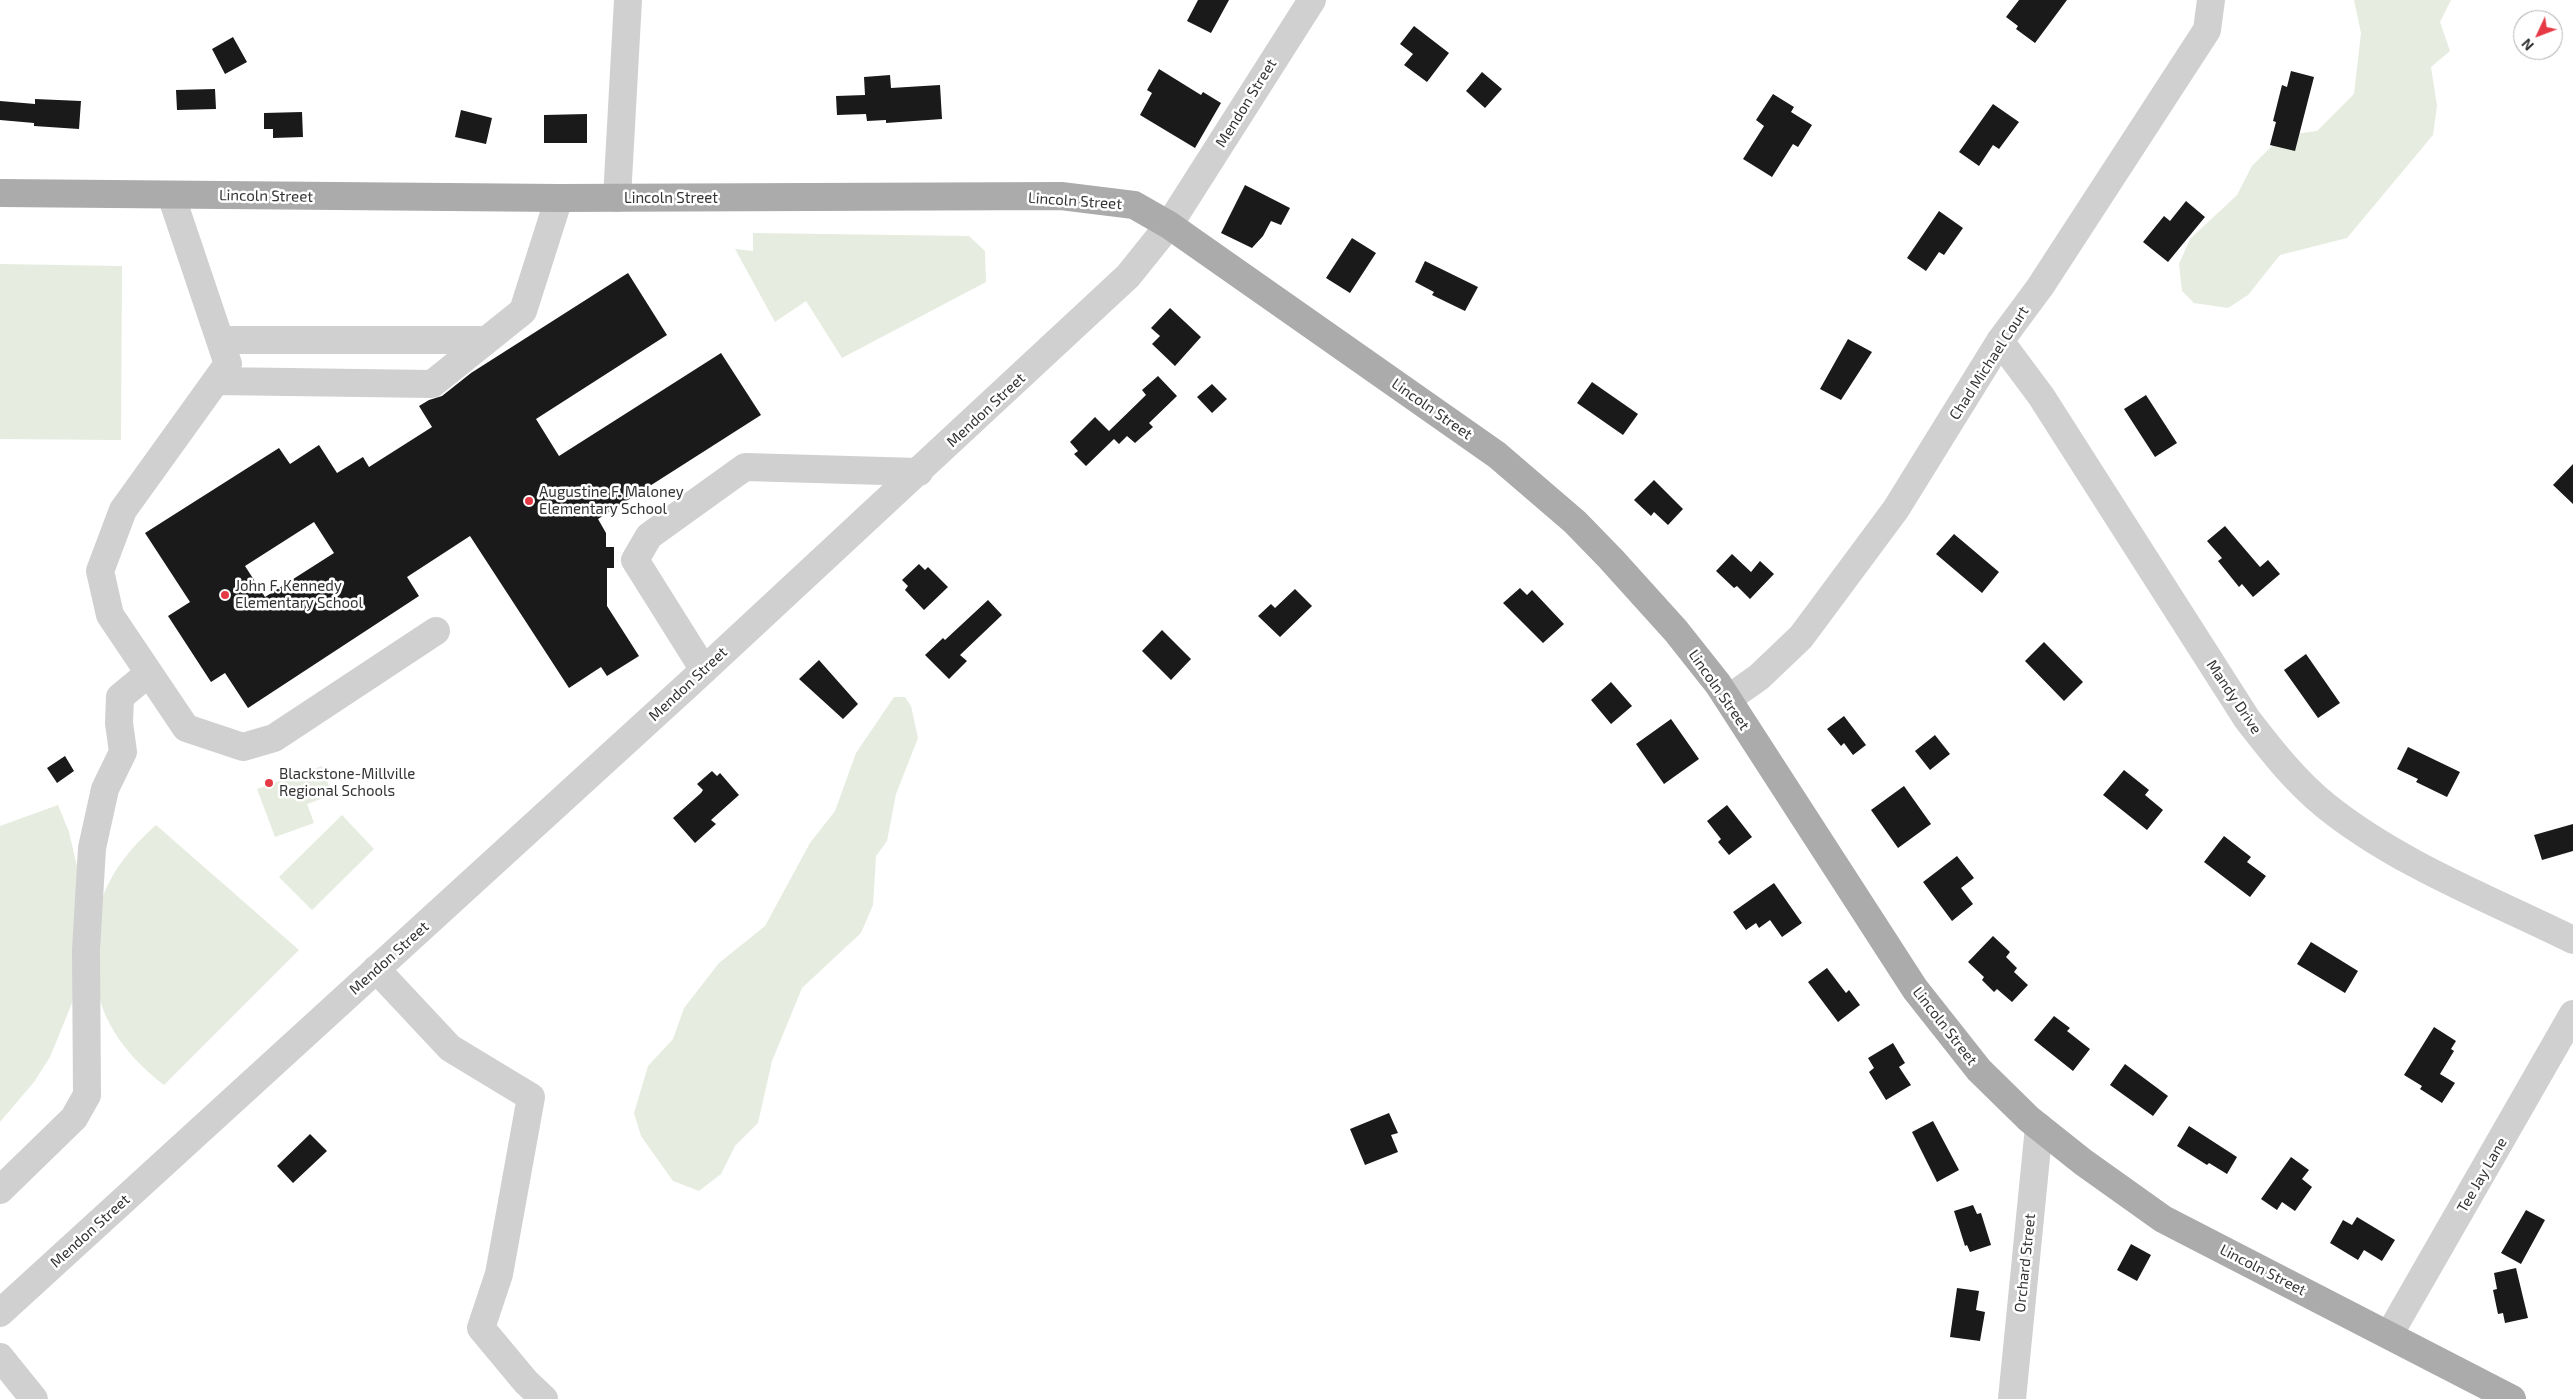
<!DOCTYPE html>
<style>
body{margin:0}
#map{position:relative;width:2573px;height:1399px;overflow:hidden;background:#fff;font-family:"Exo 2",sans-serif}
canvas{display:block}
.north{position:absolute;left:2513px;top:10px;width:50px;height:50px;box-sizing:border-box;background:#fff;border:1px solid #adadad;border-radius:50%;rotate:227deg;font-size:14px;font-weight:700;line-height:20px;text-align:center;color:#333}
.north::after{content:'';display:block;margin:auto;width:18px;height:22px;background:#e63946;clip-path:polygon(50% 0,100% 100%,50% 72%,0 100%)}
</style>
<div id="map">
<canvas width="2573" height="1399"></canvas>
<div class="north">N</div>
</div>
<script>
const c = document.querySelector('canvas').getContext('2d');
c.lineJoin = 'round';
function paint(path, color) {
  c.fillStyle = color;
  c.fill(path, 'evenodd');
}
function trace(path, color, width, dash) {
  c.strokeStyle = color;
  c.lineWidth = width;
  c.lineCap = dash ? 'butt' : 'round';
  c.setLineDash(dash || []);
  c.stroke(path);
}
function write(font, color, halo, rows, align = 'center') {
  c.font = font + ' "Exo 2",sans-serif';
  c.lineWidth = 5;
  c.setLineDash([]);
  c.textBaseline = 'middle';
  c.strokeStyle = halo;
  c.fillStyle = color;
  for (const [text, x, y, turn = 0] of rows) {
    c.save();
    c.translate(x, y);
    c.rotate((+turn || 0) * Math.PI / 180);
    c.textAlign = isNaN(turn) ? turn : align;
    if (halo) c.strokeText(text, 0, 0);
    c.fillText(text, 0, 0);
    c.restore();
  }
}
paint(new Path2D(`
 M2354,0H2451L2440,22L2450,51L2431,67L2437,106L2433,135L2347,238L2280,255L2248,295L2228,308L2194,303L2182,291L2179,264L2190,239L2237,195L2252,166L2273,145L2287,135L2317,131L2354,94L2361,33Z
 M753,233L969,236L985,251L986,282L842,358L806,301L775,322L735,249L753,251Z
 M0,264L122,266L121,440L0,439Z
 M894,697H905L911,706L918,738L896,794L887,841L876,856L873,905L861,933L802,988L772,1061L758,1123L735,1146L721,1174L699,1191L673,1181L641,1136L634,1113L648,1066L673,1039L684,1008L719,963L765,926L810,843L835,811L856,753Z
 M322,766L332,795L307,804L314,823L275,837L257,789Z
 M58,805L69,832L82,888L79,975L72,1003L50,1057L34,1082L0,1122V826Z
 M342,815L374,849L312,910L279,877Z
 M156,825L299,950L164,1085C131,1060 99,1022 96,978C95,968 96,958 97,948C97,937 96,924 98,913C106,877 129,849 156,825Z`), '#e6ecdf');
paint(new Path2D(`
 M1198,0H1229L1211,33L1187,21Z
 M2019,0H2067L2035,43L2016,29L2018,26L2006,17Z
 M1414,26L1449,53L1427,82L1404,65L1413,54L1400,44Z
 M233,37L247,62L225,74L212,49Z
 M1159,69L1201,95L1203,92L1221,103L1195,148L1140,115L1152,93L1147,90Z
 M2291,71L2314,77L2295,151L2270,145L2276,122L2273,121L2282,85L2287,87Z
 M1482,72L1502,89L1485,108L1466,91Z
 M890,75L891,88L940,85L942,119L886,123V120L867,121L866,114L837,115L836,96L865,95L864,77Z
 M215,89L216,109L177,110L176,90Z
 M1773,94L1794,107L1791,112L1812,125L1798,147L1793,144L1772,177L1743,159L1764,126L1756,120Z
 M35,99L81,101L79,129L34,126V123L0,120V101L35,104Z
 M1993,104L2019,122L1999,149L1993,145L1979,166L1959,152Z
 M461,110L492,118L486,144L455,137Z
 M302,112L303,137L273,138V129H264V113Z
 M587,114V143H544V115Z
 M1245,185L1290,208L1281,225L1271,221L1263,236L1252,248L1221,233Z
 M2186,201L2205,217L2168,262L2143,242L2164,216L2170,221Z
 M1939,211L1963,228L1944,255L1939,252L1926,271L1907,258Z
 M1352,238L1376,253L1350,293L1326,278Z
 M1425,261L1478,287L1465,311L1432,295L1434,292L1415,282Z
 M628,273L667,335L536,419L559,456L721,353L761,415L598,519L606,533V547H614V568H607V606L639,656L607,676L601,667L569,688L470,536L407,577L419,596L248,708L225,673L211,682L168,616L190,602L145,533L279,448L290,464L319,445L337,473L363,457L369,467L432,427L419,406L429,400L442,396L471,373ZM314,522L334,553L265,597L245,566Z
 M1170,308L1201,337L1175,366L1152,344L1160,336L1151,328Z
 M1848,339L1872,352L1841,400L1820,389Z
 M1158,376L1177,396L1149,423L1153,427L1135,443L1127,436L1119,444L1114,439L1086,466L1074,454L1078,451L1070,442L1095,417L1109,431L1146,395L1142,390Z
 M1592,382L1638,414L1623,435L1577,403Z
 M1212,384L1227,399L1212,413L1197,397Z
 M2146,395L2177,443L2155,457L2124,409Z
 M2573,464V504L2553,485Z
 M1654,480L1683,509L1668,525L1654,512L1651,516L1634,500Z
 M2225,526L2260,567L2268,560L2280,574L2253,597L2242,584L2239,587L2218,561L2222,558L2207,541Z
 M1954,534L1999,572L1982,593L1936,554Z
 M1732,554L1751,572L1760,561L1774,574L1750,599L1737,586L1734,588L1716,571Z
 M919,564L925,570L928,567L948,587L924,610L905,590L908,586L902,580Z
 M1520,588L1527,595L1532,590L1564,624L1543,643L1503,603Z
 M1295,589L1312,606L1280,637L1258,616L1271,604L1275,608Z
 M988,600L1002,615L960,655L967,661L949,679L925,655L943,638L945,640Z
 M1162,630L1191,659L1171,680L1142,651Z
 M2044,642L2083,682L2064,701L2025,661Z
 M2306,654L2340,703L2318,718L2284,670Z
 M819,660L858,704L843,719L799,679Z
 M1611,682L1632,706L1611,724L1591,700Z
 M1844,716L1866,745L1853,755L1844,743L1841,746L1827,729Z
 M1671,719L1699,759L1664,784L1636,744Z
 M1935,735L1950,754L1930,770L1915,751Z
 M2408,747L2460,772L2447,797L2416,782L2418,779L2397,769Z
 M65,756L74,771L57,783L47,768Z
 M2124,770L2149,790L2145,795L2163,810L2147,830L2103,795Z
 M712,771L717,776L720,773L739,795L711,820L716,824L695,843L673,818L701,793L703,790L697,784Z
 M1904,786L1931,824L1898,848L1871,810Z
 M1727,805L1752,837L1729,855L1718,842L1721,839L1707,821Z
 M2573,824V851L2542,860L2534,835Z
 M2224,836L2251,857L2247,862L2266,876L2250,897L2204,862Z
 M1957,856L1974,878L1961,888L1973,904L1952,921L1923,882Z
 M1774,883L1802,923L1782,937L1770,920L1759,928L1756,923L1746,930L1733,912Z
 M1993,936L2010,952L2006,957L2017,968L2014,972L2028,985L2012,1002L1997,989L1994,992L1982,980L1984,977L1968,962Z
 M2311,942L2358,971L2345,993L2297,964Z
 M1827,968L1846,993L1849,990L1860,1005L1838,1022L1808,982Z
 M2054,1016L2070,1028L2067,1031L2090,1049L2073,1071L2034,1040Z
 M2434,1027L2456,1041L2451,1049L2454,1051L2440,1074L2455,1083L2442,1103L2420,1089L2422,1086L2404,1075Z
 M1893,1043L1905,1063L1899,1067L1911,1085L1886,1100L1869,1072L1874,1068L1868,1058Z
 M2125,1064L2168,1096L2153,1116L2110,1085Z
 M1389,1113L1398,1133L1391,1135L1398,1152L1365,1165L1350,1129Z
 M1933,1121L1959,1170L1937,1182L1912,1132Z
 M2189,1126L2237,1157L2227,1174L2209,1163L2207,1165L2177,1146Z
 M310,1134L327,1151L293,1183L277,1166Z
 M2291,1157L2309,1170L2302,1179L2312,1187L2295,1211L2282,1202L2277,1210L2261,1199Z
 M1973,1205L1977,1214L1981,1213L1991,1245L1970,1252L1967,1245L1965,1246L1954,1211Z
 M2526,1210L2545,1220L2521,1264L2501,1253Z
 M2357,1217L2395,1240L2382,1261L2364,1250L2358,1260L2330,1243L2343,1220L2352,1225Z
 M2131,1244L2151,1255L2137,1281L2117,1270Z
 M2516,1268L2528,1318L2505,1323L2503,1313L2498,1314L2493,1290L2497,1289L2494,1273Z
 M1957,1288L1979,1291L1976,1310L1985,1312L1980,1341L1950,1337Z`), '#1a1a1a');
trace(new Path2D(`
 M171,195L228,364L123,510L100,571L110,615L186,728L243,747L274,738L436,631
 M617,198L628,0
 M220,340H487
 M2000,341L2041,396L2247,719C2271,750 2295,781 2326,806C2398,864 2490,899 2573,940
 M216,381L432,384L523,311L559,198
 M704,670L635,560L649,536L745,467L919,472
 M1728,699L1759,677L1801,637L1896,509L2000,341L2040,287L2207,30L2211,0
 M376,969L450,1048L531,1097L499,1274L481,1328L526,1382L544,1399
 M0,1190L74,1118L87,1095L86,950L92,848L105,789L123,752L119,723L120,697L149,673
 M0,1313L691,682L1128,276L1169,225L1312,0
 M2389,1335L2573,1014
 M0,1357L34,1399
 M2012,1399L2039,1127`), '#d0d0d0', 28);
trace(new Path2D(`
 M0,193L559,198L1061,196L1134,205L1169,225L1497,455L1575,522L1611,559L1676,631L1718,684L1915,989L1979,1070L2029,1119L2083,1162L2163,1219L2512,1399`), '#ababab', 28);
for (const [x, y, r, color] of [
 [529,501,5,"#e63946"],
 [225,595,5,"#e63946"],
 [269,783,5,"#e63946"]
]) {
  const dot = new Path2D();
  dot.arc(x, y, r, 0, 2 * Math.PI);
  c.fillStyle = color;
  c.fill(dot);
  trace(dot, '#fff', 2);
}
write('15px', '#333', '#fff', [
 ["Mendon Street",1246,103,-58],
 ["Lincoln Street",266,196,1],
 ["Lincoln Street",671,198],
 ["Lincoln Street",1075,201,4],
 ["Chad Michael Court",1989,363,-57],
 ["Lincoln Street",1432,409,35],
 ["Mendon Street",986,410,-43],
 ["Mendon Street",688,684,-43],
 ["Lincoln Street",1719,690,55],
 ["Mandy Drive",2234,697,56],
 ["Mendon Street",389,958,-42],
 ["Lincoln Street",1945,1026,52],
 ["Tee Jay Lane",2482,1175,-60],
 ["Mendon Street",90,1231,-42],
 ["Orchard Street",2025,1263,-84],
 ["Lincoln Street",2263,1270,27]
]);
write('15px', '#333', '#fff', [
 ["Augustine F. Maloney",539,492],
 ["Elementary School",539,509],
 ["John F. Kennedy",235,586],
 ["Elementary School",235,603],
 ["Blackstone-Millville",279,774],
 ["Regional Schools",279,791]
], 'left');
</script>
